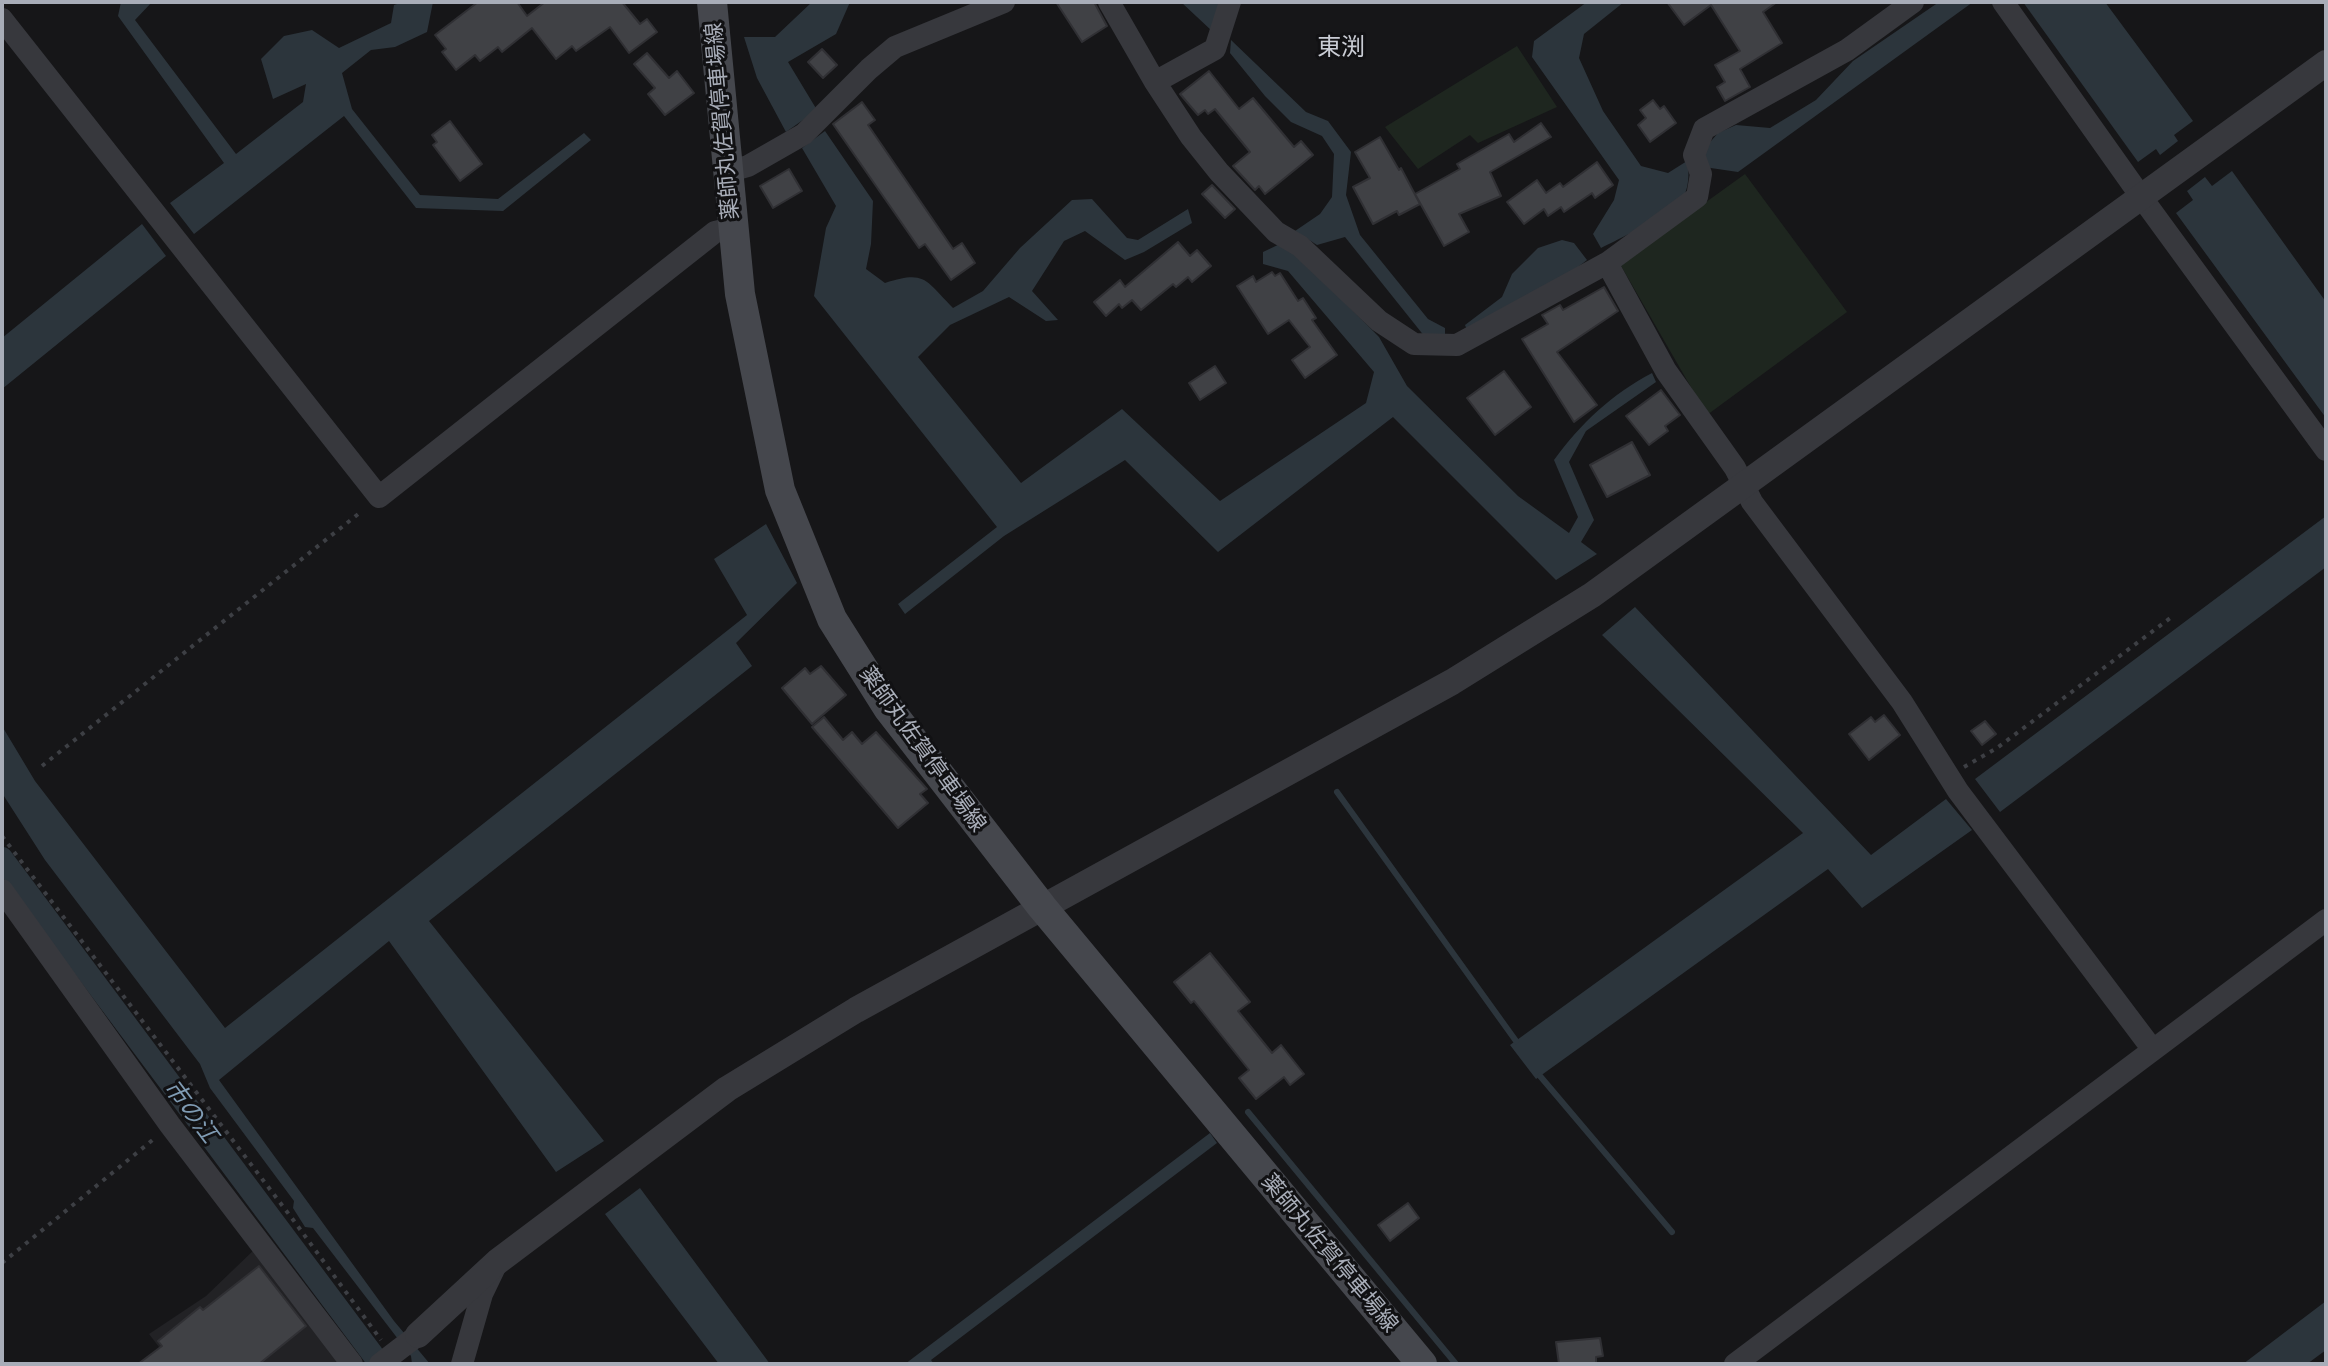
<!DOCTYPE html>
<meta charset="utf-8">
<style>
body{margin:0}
#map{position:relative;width:2328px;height:1366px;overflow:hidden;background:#161618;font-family:Ubuntu,sans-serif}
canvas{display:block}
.frame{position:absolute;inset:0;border:4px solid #a8adb8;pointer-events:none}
</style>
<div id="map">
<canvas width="2328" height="1366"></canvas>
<div class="frame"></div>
</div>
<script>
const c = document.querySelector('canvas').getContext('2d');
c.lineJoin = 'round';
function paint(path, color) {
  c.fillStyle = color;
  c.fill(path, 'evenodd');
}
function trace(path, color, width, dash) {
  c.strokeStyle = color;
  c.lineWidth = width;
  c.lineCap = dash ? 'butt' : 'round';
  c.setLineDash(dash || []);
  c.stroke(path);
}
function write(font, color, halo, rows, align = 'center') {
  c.font = font + ' Ubuntu,"Noto Sans JP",sans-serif';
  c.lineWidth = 6;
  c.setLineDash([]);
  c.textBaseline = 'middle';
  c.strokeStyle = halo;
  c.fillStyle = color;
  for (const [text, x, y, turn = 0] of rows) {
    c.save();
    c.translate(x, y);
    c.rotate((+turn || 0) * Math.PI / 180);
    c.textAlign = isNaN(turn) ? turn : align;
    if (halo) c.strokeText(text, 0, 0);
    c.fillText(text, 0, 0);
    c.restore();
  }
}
paint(new Path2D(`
 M257,1247L343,1364H172L149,1334L206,1296Z`), '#222225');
paint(new Path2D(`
 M1517,46L1557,107L1478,143L1470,135L1418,169L1385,127Z
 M1745,174L1847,312L1707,415L1620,264Z`), '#1e261f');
paint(new Path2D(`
 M121,2H152L135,20L236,154L303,102L306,84L273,99L261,59L284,36L312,30L339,48L391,23L394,5L403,2H433L427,32L395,47L371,50L342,73L352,109L420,195L498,199L584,133L591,140L503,211L416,208L344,116L194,234L170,203L224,163L118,16Z
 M812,2H850L836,34L788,62L817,110L786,132L757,78L744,37H775Z
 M1181,2H1221L1212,31Z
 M1587,2H1624L1584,34L1579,58L1603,111L1641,166L1668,173L1687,161C1690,173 1689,193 1679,203C1668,215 1617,240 1601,248L1593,234L1614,200L1619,180L1532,57L1534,41Z
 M1939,2H1973L1738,172L1704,167L1699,155L1718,133L1736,125L1770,128L1816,100L1853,61Z
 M2023,2H2105L2193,121L2174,135L2178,141L2160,155L2156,149L2138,162Z
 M1231,40L1306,112L1328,121L1351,152L1346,195L1360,235L1428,319L1445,328V339L1425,337L1345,237L1317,245L1295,231L1320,214L1332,197L1334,154L1322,136L1291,122L1265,96L1230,53Z
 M825,131L873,201L871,244L866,269L885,283C926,270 925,280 953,308L983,291L1020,248L1072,200L1092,199L1127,238L1138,240L1188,209L1192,223L1144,252L1125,260L1085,231L1064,241L1032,291L1058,320L1046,321L1009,297L950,325L918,357L1021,483L1122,409L1220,501L1366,403L1374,372L1288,271L1263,264V252L1282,243L1304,261L1379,337L1407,386L1518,496L1569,533L1578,517L1554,460C1581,423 1612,394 1652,373L1656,382L1586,431L1569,462L1594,520L1581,542L1597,554L1556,580L1393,417L1218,552L1125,460L1004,536L905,614L898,604L997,527L814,296L826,228L836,206L802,148Z
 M2232,171L2326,302V418L2176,213L2193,200L2187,191L2205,177L2212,186Z
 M142,224L166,256L2,389V338Z
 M1562,240L1574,243L1587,260L1538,298L1467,330L1465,325L1502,297L1512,274L1538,248Z
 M2326,516V567L2000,812L1975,779Z
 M766,524L797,583L736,643L752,666L429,921L604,1141L556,1172L389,941L219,1080L394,1321L430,1364H412L411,1356L313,1228L305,1227L293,1208L294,1201L210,1088L200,1064L45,860L2,793V726L35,781L225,1028L747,615L714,559Z
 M1635,607L1871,855L1946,799L1972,830L1862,908L1828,869L1536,1079L1510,1045L1803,833L1602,635Z
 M1210,1133L1217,1143L931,1360L934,1364H905Z
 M640,1188L770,1364H719L605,1214Z
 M2326,1301V1350L2307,1364H2243Z`), '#2c353c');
trace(new Path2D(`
 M1337,792L1516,1041
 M1540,1076L1672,1232
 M1248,1112L1456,1364`), '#2c353c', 6);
trace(new Path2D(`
 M2,858L380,1364`), '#2c353c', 22);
const building = new Path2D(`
 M478,2H517L527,16L545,2H622L640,24L647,19L657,32L629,53L610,27L576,51L572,46L556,59L532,28L502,52L498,47L480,61L475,55L456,70L442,52L446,49L435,35Z
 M1056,2H1094L1107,26L1082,42Z
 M1667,2H1777L1763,12L1782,43L1740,69L1750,87L1725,101L1717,87L1725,82L1715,65L1740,51L1711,5L1684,25Z
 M822,49L837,65L823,78L808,62Z
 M647,53L669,78L677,71L694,93L665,115L648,94L655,88L634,64Z
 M1209,71L1239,109L1253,98L1294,147L1301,141L1313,155L1265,194L1259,186L1255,190L1233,166L1250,152L1215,109L1208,114L1205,110L1198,115L1180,94Z
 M1653,100L1660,109L1664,106L1676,123L1650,142L1638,125L1646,118L1640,110Z
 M862,102L875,120L868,125L953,249L962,243L975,263L951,280L925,244L919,248L833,124Z
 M450,121L482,164L460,181L433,145L437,142L432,135Z
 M1541,123L1551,137L1490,172L1501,196L1459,214L1469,232L1444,246L1415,194L1460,169L1457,164L1509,134L1514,142Z
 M1380,137L1399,170L1401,168L1420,204L1399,215L1397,211L1373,224L1353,187L1370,178L1355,152Z
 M1597,162L1613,185L1595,198L1592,193L1564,212L1561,207L1548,216L1544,209L1524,224L1507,202L1537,180L1546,193L1560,183L1563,187Z
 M789,169L802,191L773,208L760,186Z
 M1212,185L1235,209L1225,218L1202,194Z
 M1178,242L1190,256L1197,250L1211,266L1192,282L1188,277L1176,287L1173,284L1141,310L1132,300L1122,308L1119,304L1106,316L1094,302L1120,280L1125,287Z
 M1272,272L1275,276L1280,273L1298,301L1303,298L1316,318L1312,320L1337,355L1305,378L1292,360L1310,347L1289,320L1268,334L1237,286L1253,276L1256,282Z
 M1604,287L1618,311L1557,352L1597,405L1574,422L1522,339L1548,324L1542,315L1560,305L1563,310Z
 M1215,366L1226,383L1200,400L1189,383Z
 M1504,371L1531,407L1495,435L1467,398Z
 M1661,390L1680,415L1665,426L1668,431L1649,445L1626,416Z
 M1632,442L1650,475L1607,497L1590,465Z
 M821,666L846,695L812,724L782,688L805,668L810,674Z
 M1884,715L1900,735L1869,760L1849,734L1871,717L1875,722Z
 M824,717L843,740L852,732L862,744L876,732L927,789L920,794L928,803L898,828L812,727Z
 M1985,721L1996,734L1982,745L1971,731Z
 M1210,953L1250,1002L1238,1011L1272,1053L1281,1045L1304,1074L1290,1085L1284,1077L1256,1099L1239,1078L1249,1070L1194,1001L1191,1003L1174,982Z
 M1408,1203L1419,1218L1390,1241L1378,1225Z
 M259,1266L306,1326L259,1364H138L162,1346L158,1341L200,1307L203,1310Z
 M1600,1338L1603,1356L1596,1357V1364H1559L1556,1342Z`);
paint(building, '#404145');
trace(building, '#303034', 2);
trace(new Path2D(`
 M42,766L362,511
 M1964,767L1997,748L2173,616
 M2,836L294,1221L381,1340
 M2,1263L155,1138`), '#3d3f44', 4, [4, 6]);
trace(new Path2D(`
 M1109,2L1155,82L1191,137L1219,172L1276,232L1300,246L1379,321L1414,344L1457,345L1607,263L1697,197L1701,174L1694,155L1704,129L1847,50L1913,2
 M2003,2L2142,198L2326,450
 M2,19L379,497L715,232L732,228
 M1155,82L1215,49L1230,2
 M727,172L748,166L804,134L869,69L895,47L1004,2
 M1607,263L1666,371L1735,468L1752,502L1902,702L1958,791L2153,1050
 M2,890L170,1125L352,1364
 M380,1364L418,1335
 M462,1364L482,1294L495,1267
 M1735,1364L2326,920`), '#37383d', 22);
trace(new Path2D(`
 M418,1335L497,1262L727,1089L856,1010L1452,682L1592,595L2326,63`), '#37383d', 26);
trace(new Path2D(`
 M712,2L740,294L780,490L832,619L888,708L1042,907L1422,1364`), '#45474d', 30);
write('22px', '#a8adb8', '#111113', [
 ["薬師丸佐賀停車場線",722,121,-95],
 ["薬師丸佐賀停車場線",923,749,54],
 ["薬師丸佐賀停車場線",1330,1253,50]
]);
write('24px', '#c9ccd4', '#111113', [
 ["東渕",1341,47]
]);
write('italic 24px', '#7f9bb3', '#111113', [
 ["市の江",191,1111,53]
]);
</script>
